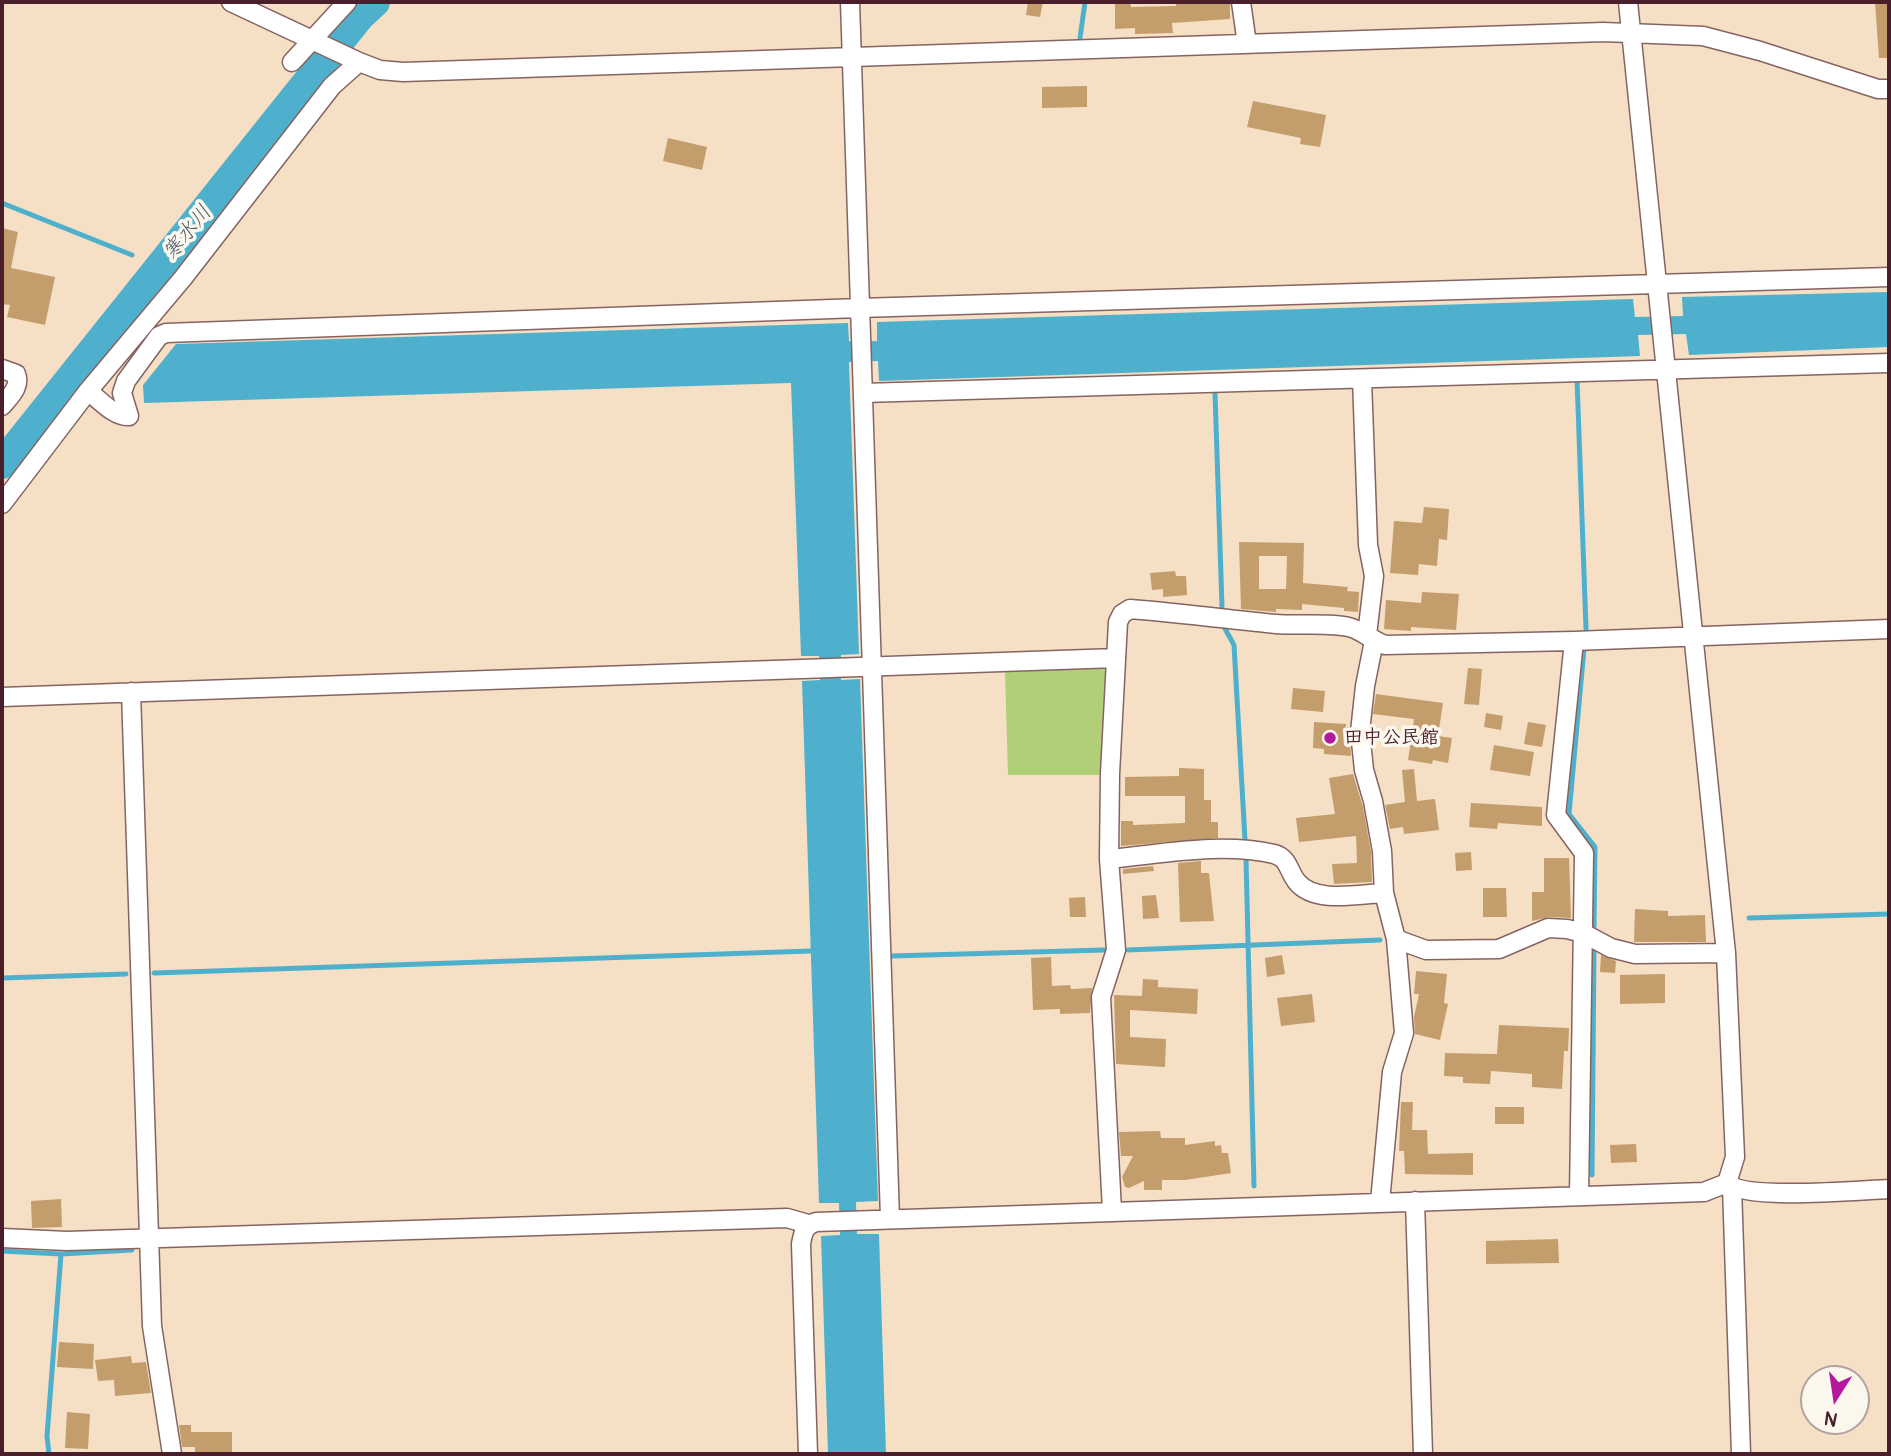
<!DOCTYPE html>
<meta charset="utf-8">
<style>
body{margin:0}
#map{position:relative;width:1891px;height:1456px;overflow:hidden;background:#f5e0c5;font-family:Pangolin,sans-serif}
canvas{display:block}
.frame{position:absolute;inset:0;border:4px solid #4a1f2b;pointer-events:none}
.north{position:absolute;left:1800px;top:1365px;width:70px;height:70px;box-sizing:border-box;background:#fbf7ec;border:2px solid #b4a19f;border-radius:50%;rotate:192deg;font-size:19px;font-weight:700;line-height:28px;text-align:center;color:#4a1f2b}
.north::after{content:'';display:block;margin:auto;width:24px;height:32px;background:#b5179e;clip-path:polygon(50% 0,100% 100%,50% 72%,0 100%)}
</style>
<div id="map">
<canvas width="1891" height="1456"></canvas>
<div class="frame"></div>
<div class="north">N</div>
</div>
<script>
const c = document.querySelector('canvas').getContext('2d');
c.lineJoin = 'round';
function paint(path, color) {
  c.fillStyle = color;
  c.fill(path, 'evenodd');
}
function trace(path, color, width, dash) {
  c.strokeStyle = color;
  c.lineWidth = width;
  c.lineCap = dash ? 'butt' : 'round';
  c.setLineDash(dash || []);
  c.stroke(path);
}
function write(font, color, halo, rows, align = 'center') {
  c.font = font + ' Pangolin,"Klee One",sans-serif';
  c.lineWidth = 7;
  c.setLineDash([]);
  c.textBaseline = 'middle';
  c.strokeStyle = halo;
  c.fillStyle = color;
  for (const [text, x, y, turn = 0] of rows) {
    c.save();
    c.translate(x, y);
    c.rotate((+turn || 0) * Math.PI / 180);
    c.textAlign = isNaN(turn) ? turn : align;
    if (halo) c.strokeText(text, 0, 0);
    c.fillText(text, 0, 0);
    c.restore();
  }
}
paint(new Path2D(`
 M1109,668L1103,775H1008L1005,672Z`), '#b0cf76');
paint(new Path2D(`
 M1889,292V347L1689,355L1686,334L1638,335L1640,356L879,381L878,361L849,362L859,654L841,655V680L860,679L878,1201L856,1202L857,1234H879L886,1454H828L821,1236L840,1235L839,1203H819L802,681L820,680L819,656H801L791,383L144,403L143,385L176,344L848,323L849,341L852,342L877,341V322L1633,299L1635,317L1683,316L1682,297Z`), '#4fb0cd');
trace(new Path2D(`
 M1080,38L1085,2
 M2,203L132,255
 M1577,379L1586,629
 M1215,393L1222,607
 M1223,625L1234,645L1245,840
 M1584,649L1569,814L1595,847L1594,928
 M1246,859L1254,1186
 M1749,918L1889,914
 M1128,950L1380,940
 M891,956L1104,950
 M154,973L811,951
 M2,978L126,974
 M1592,1175L1594,949
 M2,1251L61,1254L132,1250
 M49,1454L47,1436L61,1254`), '#4fb0cd', 5);
trace(new Path2D(`
 M2,464L360,16L375,2`), '#4fb0cd', 30);
paint(new Path2D(`
 M1028,2H1043L1040,17L1026,15Z
 M1115,2H1130L1131,7L1176,6V2H1230V19L1172,23L1173,33L1135,34V28L1115,29Z
 M1875,2H1889V58H1879Z
 M1087,86V107L1042,108V87Z
 M1253,101L1326,115L1320,147L1300,144L1301,138L1247,127Z
 M668,138L707,147L702,170L663,161Z
 M2,228L18,232L11,268L55,277L45,325L7,317L10,305L2,304Z
 M1424,507L1449,509L1447,540L1439,539L1437,566L1419,564L1418,575L1390,573L1394,521L1422,523Z
 M1239,542L1304,543L1303,583L1348,587L1347,591L1359,592L1358,612L1344,611V608L1302,604V610L1276,609V612L1241,609ZM1259,556H1287L1286,589H1259Z
 M1175,571L1176,576H1186L1187,595L1163,597V589L1152,590L1150,573Z
 M1422,592L1459,594L1456,630L1411,627V631L1384,629L1386,600L1421,603Z
 M1468,668L1482,669L1479,705L1464,704Z
 M1293,688L1325,691L1323,712L1291,709Z
 M1376,694L1443,703L1438,736L1452,738L1448,763L1433,760L1432,764L1408,760L1414,719L1373,714Z
 M1486,713L1503,716L1501,730L1484,727Z
 M1314,722L1346,724V727H1349L1351,756L1324,754V749L1313,748Z
 M1528,722L1546,725L1542,747L1524,744Z
 M1494,745L1534,752L1530,776L1490,770Z
 M1179,768L1204,769V800H1211V822H1218V838L1121,846V821H1133V825L1185,823V796H1125V777L1179,776Z
 M1414,769L1417,801L1435,799L1439,830L1404,834L1403,827L1390,829L1385,805L1405,802L1402,770Z
 M1353,774L1363,807L1371,852L1372,882L1334,884L1332,864L1357,863L1356,836L1299,842L1296,818L1335,814L1329,778Z
 M1471,803L1542,807V826L1498,823L1497,829L1469,827Z
 M1471,852L1472,870L1456,871L1455,853Z
 M1544,858H1569L1571,918L1549,917L1532,921V892H1544Z
 M1201,861V873H1209L1214,921L1180,922L1178,863Z
 M1153,866L1154,871L1123,874V869Z
 M1483,888H1506L1507,917H1483Z
 M1156,895L1159,918L1143,919L1142,896Z
 M1085,897L1086,917H1070L1069,898Z
 M1635,909L1668,911V916L1705,915L1706,942H1634Z
 M1282,955L1285,974L1267,977L1265,958Z
 M1601,955L1616,961L1615,973L1600,972Z
 M1051,957L1052,986L1070,985L1071,989L1092,988L1090,1013L1060,1014V1009L1033,1010L1031,958Z
 M1416,971L1447,974L1444,1003L1448,1004L1440,1040L1415,1034L1414,1017L1419,994H1414Z
 M1665,974V1003L1620,1004V975Z
 M1143,979L1158,980V987L1198,989L1197,1014L1130,1010V1037L1166,1039L1165,1067L1116,1064L1114,995L1142,996Z
 M1312,994L1315,1022L1281,1026L1277,998Z
 M1499,1025L1569,1028L1568,1051H1564L1562,1089L1532,1087V1074L1491,1071L1490,1084L1463,1083V1077L1444,1076L1445,1053L1497,1054Z
 M1401,1102H1413L1412,1130H1427L1428,1154L1473,1153V1175L1405,1174L1404,1151H1399Z
 M1495,1107H1524V1124H1495Z
 M1160,1131L1161,1138H1185V1145L1215,1141V1146L1221,1145L1222,1153H1228L1231,1173L1185,1180H1162V1190H1144V1181L1129,1188L1125,1187L1122,1177L1133,1156H1121L1119,1132Z
 M1636,1144L1637,1162L1611,1163L1610,1145Z
 M61,1199L62,1227L32,1228L31,1201Z
 M1558,1239L1559,1263L1486,1264V1241Z
 M59,1342L94,1344L93,1369L57,1367Z
 M131,1356L132,1363L146,1362L151,1393L115,1396L114,1380L98,1381L95,1360Z
 M67,1412L90,1414L88,1449L65,1448Z
 M179,1425H191V1432H232V1454H195V1447H182Z`), '#c49d6d');
const minor = new Path2D(`
 M231,2L359,62L380,70L403,72L1603,32L1703,36L1760,51L1878,89H1889
 M850,2L890,1218
 M1241,2L1247,44
 M292,62L347,2
 M2,369L16,374C21,387 10,396 2,406
 M1362,379L1368,545L1374,576L1367,635
 M88,391C100,400 114,417 129,416
 M863,393L1889,363
 M129,416L122,393L126,381L159,336L166,333L859,308L1889,277
 M2,504L88,391L183,278L332,86L359,62
 M1374,641L1365,686L1360,732L1364,770L1373,801L1382,851L1384,893L1396,939L1404,1033L1392,1072L1380,1202
 M1574,641L1556,815L1584,853L1579,1196
 M131,692L152,1326L172,1454
 M2,697L1116,658
 M1109,859C1164,854 1220,842 1274,854C1289,858 1288,871 1297,882C1315,904 1359,894 1384,893
 M1396,939L1426,950L1499,949L1548,928L1567,929L1583,933L1611,948L1635,954L1726,953
 M1727,1183C1746,1201 1859,1190 1889,1189
 M1732,1187L1741,1454
 M1415,1201L1423,1454
 M1112,1211L1101,997L1116,950L1109,859L1110,774L1118,622L1122,614L1130,609C1179,613 1227,619 1276,624C1297,626 1333,622 1352,628C1364,632 1373,641 1385,645L1574,641L1889,629
 M2,1238L67,1241L787,1218L808,1224
 M808,1454L801,1244C803,1233 804,1226 816,1222L1704,1192L1727,1183L1735,1157L1726,953L1628,2`);
trace(minor, '#866361', 21);
trace(minor, '#fff', 18);
for (const [x, y, r, color] of [
 [1330,738,7,"#b5179e"]
]) {
  const dot = new Path2D();
  dot.arc(x, y, r, 0, 2 * Math.PI);
  c.fillStyle = color;
  c.fill(dot);
  trace(dot, '#fbf7ec', 2.5);
}
write('bold 19px', '#4a1f2b', '#fbf7ec', [
 ["田中公民館",1344,738]
], 'left');
write('italic 21px', '#4c596c', '#fbf7ec', [
 ["寒水川",188,233,-51]
]);
</script>
